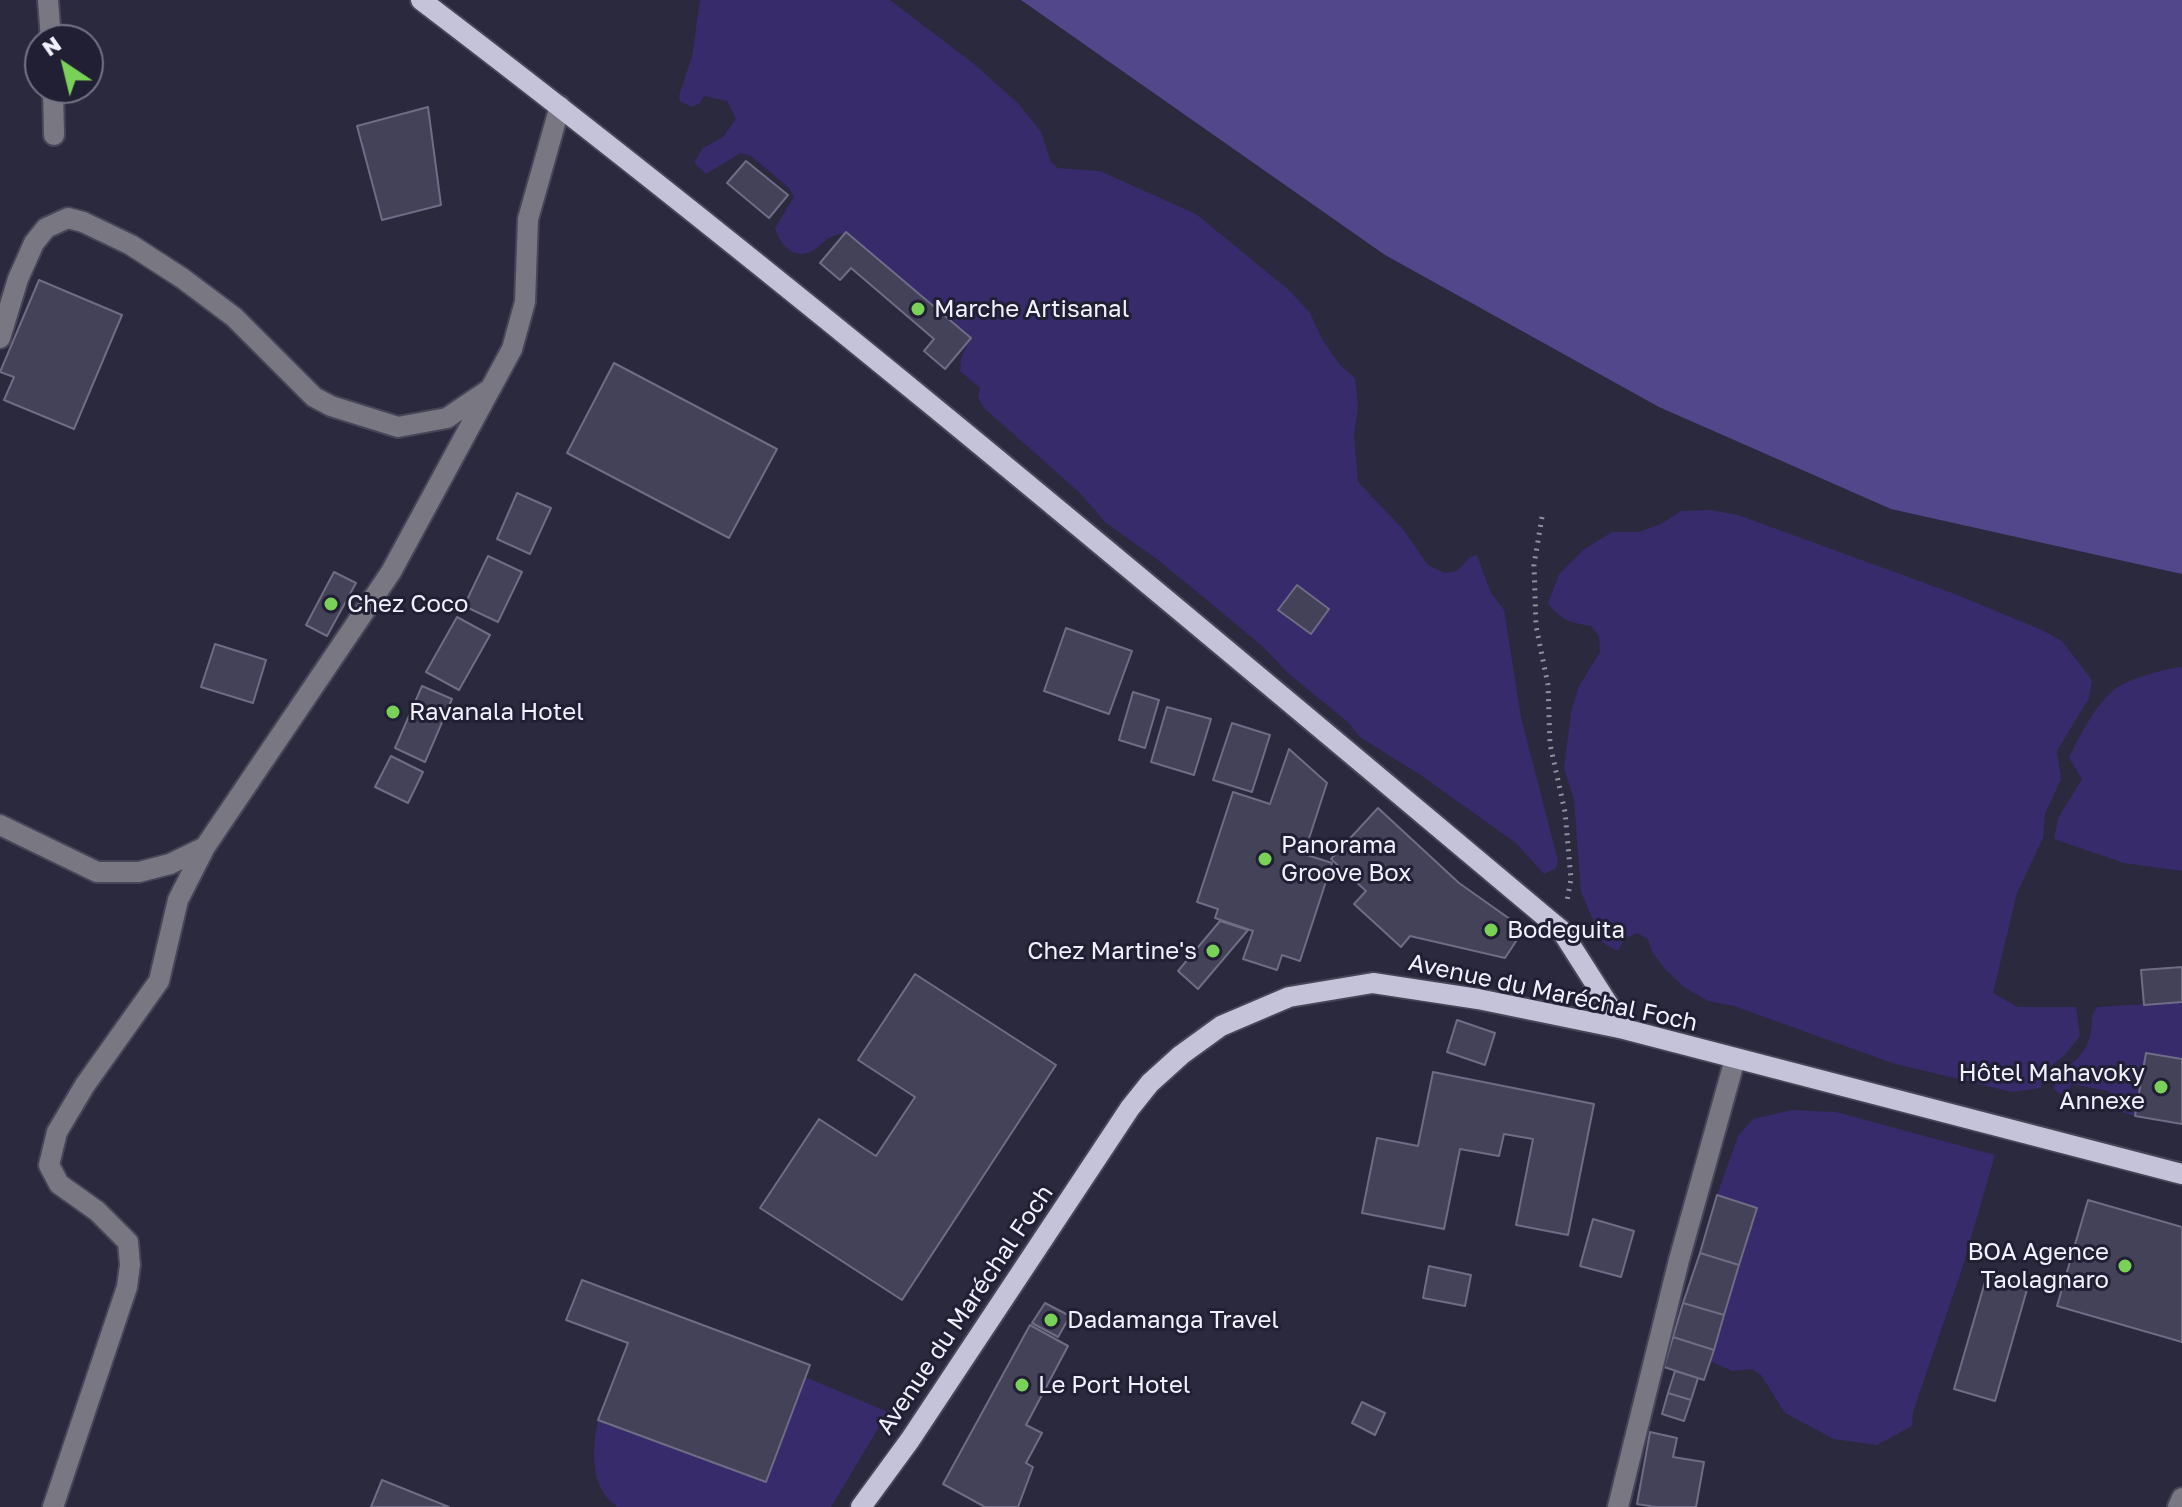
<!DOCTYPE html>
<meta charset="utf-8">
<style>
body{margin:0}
#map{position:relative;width:2182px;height:1507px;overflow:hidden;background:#2b293d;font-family:"Golos Text",sans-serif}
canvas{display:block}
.north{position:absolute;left:24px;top:24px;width:80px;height:80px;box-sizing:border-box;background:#211f33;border:2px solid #747384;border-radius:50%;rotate:325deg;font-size:22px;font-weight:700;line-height:32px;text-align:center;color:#f1f0fe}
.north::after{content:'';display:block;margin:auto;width:28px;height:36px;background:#79d157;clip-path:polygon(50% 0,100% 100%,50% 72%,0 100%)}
</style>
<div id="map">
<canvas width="2182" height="1507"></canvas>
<div class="north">N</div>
</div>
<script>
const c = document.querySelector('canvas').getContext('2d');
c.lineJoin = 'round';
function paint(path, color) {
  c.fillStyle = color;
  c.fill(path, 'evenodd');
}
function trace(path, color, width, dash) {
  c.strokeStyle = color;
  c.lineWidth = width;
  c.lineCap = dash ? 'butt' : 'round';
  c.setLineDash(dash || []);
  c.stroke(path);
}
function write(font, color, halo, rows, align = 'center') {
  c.font = font + ' "Golos Text",sans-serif';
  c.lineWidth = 6;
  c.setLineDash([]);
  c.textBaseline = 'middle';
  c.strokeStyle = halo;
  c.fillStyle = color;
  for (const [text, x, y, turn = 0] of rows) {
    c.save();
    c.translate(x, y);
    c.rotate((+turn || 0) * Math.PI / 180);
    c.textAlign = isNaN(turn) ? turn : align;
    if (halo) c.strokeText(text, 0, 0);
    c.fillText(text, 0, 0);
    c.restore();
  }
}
paint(new Path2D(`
 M700,0H890L974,64L1019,104L1041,132L1051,162L1058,168L1100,171L1196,214L1289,290L1310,313L1322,339L1340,365L1355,378L1358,406L1354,435L1358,482L1402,528L1428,565L1445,573L1457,571L1470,557L1477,555L1491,593L1504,610L1521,717L1558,861L1556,868L1544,874L1516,843L1419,774L1360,737L1348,722L1289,674L1263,647L1213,605L1158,560L1105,522L1079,492L984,408L978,397L980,388L960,371L961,359L970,338L846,233C823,235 822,249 807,253C791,258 778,241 775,228L794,197L790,189L751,156L741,153L706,174L694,162L703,148L723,137L736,119L727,101L704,96L700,103L692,107L680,101L679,96L692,56Z
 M1711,510L1738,515L1955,594L2042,630L2062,641L2092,680L2089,698L2057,751L2061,779L2045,814L2043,838L2017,893L1993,993L2018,1007H2076L2080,1036L2064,1056L2044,1071L2041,1088L2012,1092L1892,1063L1734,1006L1708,1001L1684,987L1665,969L1652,952L1648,939L1637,933L1624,939L1618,951L1603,943L1581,892L1574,800L1564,768L1571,712L1579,686L1600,652L1599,636L1591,626C1571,623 1560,620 1548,603L1559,574L1583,550L1612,532H1639L1661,524L1681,511Z
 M2182,667V871L2124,863L2054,839L2058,818L2082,779L2069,758C2078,738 2097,702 2115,689C2130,678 2164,669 2182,667Z
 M2182,1002V1059L2146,1053L2135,1116L2107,1108L2109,1091L2071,1084L2068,1098L2054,1090L2056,1076C2072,1064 2088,1053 2091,1031C2093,1021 2090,1016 2097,1007Z
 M1792,1110L1836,1112L1995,1155L1961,1272L1913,1412L1912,1426L1877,1445L1834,1439L1785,1413L1761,1375L1752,1369L1732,1371L1710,1361L1757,1208L1717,1195L1738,1136L1753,1119Z
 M805,1377L888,1412L831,1507H618C589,1488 592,1450 598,1420L766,1482Z`), '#372b6b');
paint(new Path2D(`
 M1021,0H2182V574L1891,509L1659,407L1385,255Z`), '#51478a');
const building = new Path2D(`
 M428,107L441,205L382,220L357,126Z
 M746,161L788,195L769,218L727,183Z
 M846,232L971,338L945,369L924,351L934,339L851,268L840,280L820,263Z
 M39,280L122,315L74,429L4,400L14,377L0,372Z
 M614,363L777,449L729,538L567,453Z
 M517,493L551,508L530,554L497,539Z
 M488,556L522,572L498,622L464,606Z
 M334,572L356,583L327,636L306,625Z
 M1297,585L1329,609L1311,634L1278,610Z
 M457,617L490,635L459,690L426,672Z
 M1066,628L1132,651L1109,714L1044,691Z
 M215,644L266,660L253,703L201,687Z
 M422,686L452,699L425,762L395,748Z
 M1133,692L1159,700L1145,748L1119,740Z
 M1167,707L1211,719L1194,775L1151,762Z
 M1232,723L1270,735L1252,792L1213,780Z
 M1289,749L1327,783L1304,854L1332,863L1300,961L1282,955L1277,970L1243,959L1253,931L1215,918L1218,909L1197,902L1233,792L1270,804Z
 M391,756L423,772L408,803L375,787Z
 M1378,808L1459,883L1524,929L1505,958L1410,936L1401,947L1354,904L1366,891L1331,859Z
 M1220,921L1248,930L1198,989L1178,971Z
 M2182,967V1002L2144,1005L2141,970Z
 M915,974L1056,1065L902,1300L760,1208L819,1119L876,1156L915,1097L858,1060Z
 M1457,1020L1495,1033L1485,1065L1447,1052Z
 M2146,1053L2182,1059V1124L2135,1116Z
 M1433,1072L1594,1104L1568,1235L1516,1225L1533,1139L1504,1134L1499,1156L1460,1149L1444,1229L1362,1213L1377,1138L1418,1146Z
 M1717,1195L1757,1208L1739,1265L1700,1253Z
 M2088,1200L2182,1227V1342L2057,1306Z
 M1593,1219L1634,1231L1621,1277L1580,1266Z
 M1700,1253L1739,1265L1724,1315L1683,1303Z
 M1429,1266L1471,1275L1465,1306L1423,1298Z
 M1987,1275L2028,1286L1995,1401L1954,1389Z
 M582,1280L810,1365L766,1482L598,1420L628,1343L566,1320Z
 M1045,1303L1070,1316L1058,1337L1032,1323Z
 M1683,1303L1724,1315L1714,1350L1673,1337Z
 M1030,1325L1068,1346L1026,1425L1042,1433L1026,1463L1033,1467L1018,1507H985L943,1484Z
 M1673,1337L1714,1350L1704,1380L1664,1367Z
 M1675,1371L1698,1378L1691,1400L1668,1393Z
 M1668,1393L1691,1400L1684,1421L1662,1414Z
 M1362,1402L1385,1413L1375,1435L1352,1423Z
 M1650,1432L1677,1438L1673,1457L1704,1462L1696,1507H1656L1637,1504Z
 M382,1480L449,1507H371Z`);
paint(building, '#444259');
trace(building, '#6e6d85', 2);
const minor = new Path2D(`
 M48,0L51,40
 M53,88L54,135
 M0,338L18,279L34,243L46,228L68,218L83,222L131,245L182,278L234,317L314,397L331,406L398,427L447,418L487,391
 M0,825L97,872H139L170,864L205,847
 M53,1507L127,1287L130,1265L128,1242L97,1211L59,1184L49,1165L57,1132L85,1085L159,981L178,900L205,847L391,572L512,349L525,302L528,219L560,106
 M1618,1507L1679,1260L1735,1059
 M2178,1507L2182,1498`);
const major = new Path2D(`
 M421,0C811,297 1185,615 1561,930L1624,1029
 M861,1507L910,1440L1130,1108L1150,1083L1181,1055L1221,1026L1289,997L1373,983L1478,999L1624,1029L2182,1174`);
trace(minor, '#474558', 24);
trace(major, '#474558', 24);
trace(new Path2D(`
 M1542,517L1534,565L1536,626L1548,685L1550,744L1565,812L1571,879L1567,901`), '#918fa0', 5, [2, 6]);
trace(minor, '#787782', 20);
trace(major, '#c4c3da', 20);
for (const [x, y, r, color] of [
 [918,309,8,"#79d157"],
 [331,604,8,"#79d157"],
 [393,712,8,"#79d157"],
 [1265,859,8,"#79d157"],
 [1491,930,8,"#79d157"],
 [1213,951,8,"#79d157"],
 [2161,1087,8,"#79d157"],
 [2125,1266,8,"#79d157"],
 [1051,1320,8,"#79d157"],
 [1022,1385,8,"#79d157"]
]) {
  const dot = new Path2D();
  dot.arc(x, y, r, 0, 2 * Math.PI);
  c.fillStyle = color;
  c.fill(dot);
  trace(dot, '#211f33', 3);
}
write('24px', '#f1f0fe', '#211f33', [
 ["Marche Artisanal",934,309],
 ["Chez Coco",347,604],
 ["Ravanala Hotel",409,712],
 ["Panorama",1281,845],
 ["Groove Box",1281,873],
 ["Bodeguita",1507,930],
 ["Chez Martine's",1197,951,"right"],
 ["Hôtel Mahavoky",2145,1073,"right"],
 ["Annexe",2145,1101,"right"],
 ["BOA Agence",2109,1252,"right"],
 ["Taolagnaro",2109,1280,"right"],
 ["Dadamanga Travel",1067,1320],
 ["Le Port Hotel",1038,1385]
], 'left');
write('24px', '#f1f0fe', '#211f33', [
 ["Avenue du Maréchal Foch",1553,993,12],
 ["Avenue du Maréchal Foch",965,1310,-56]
]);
</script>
